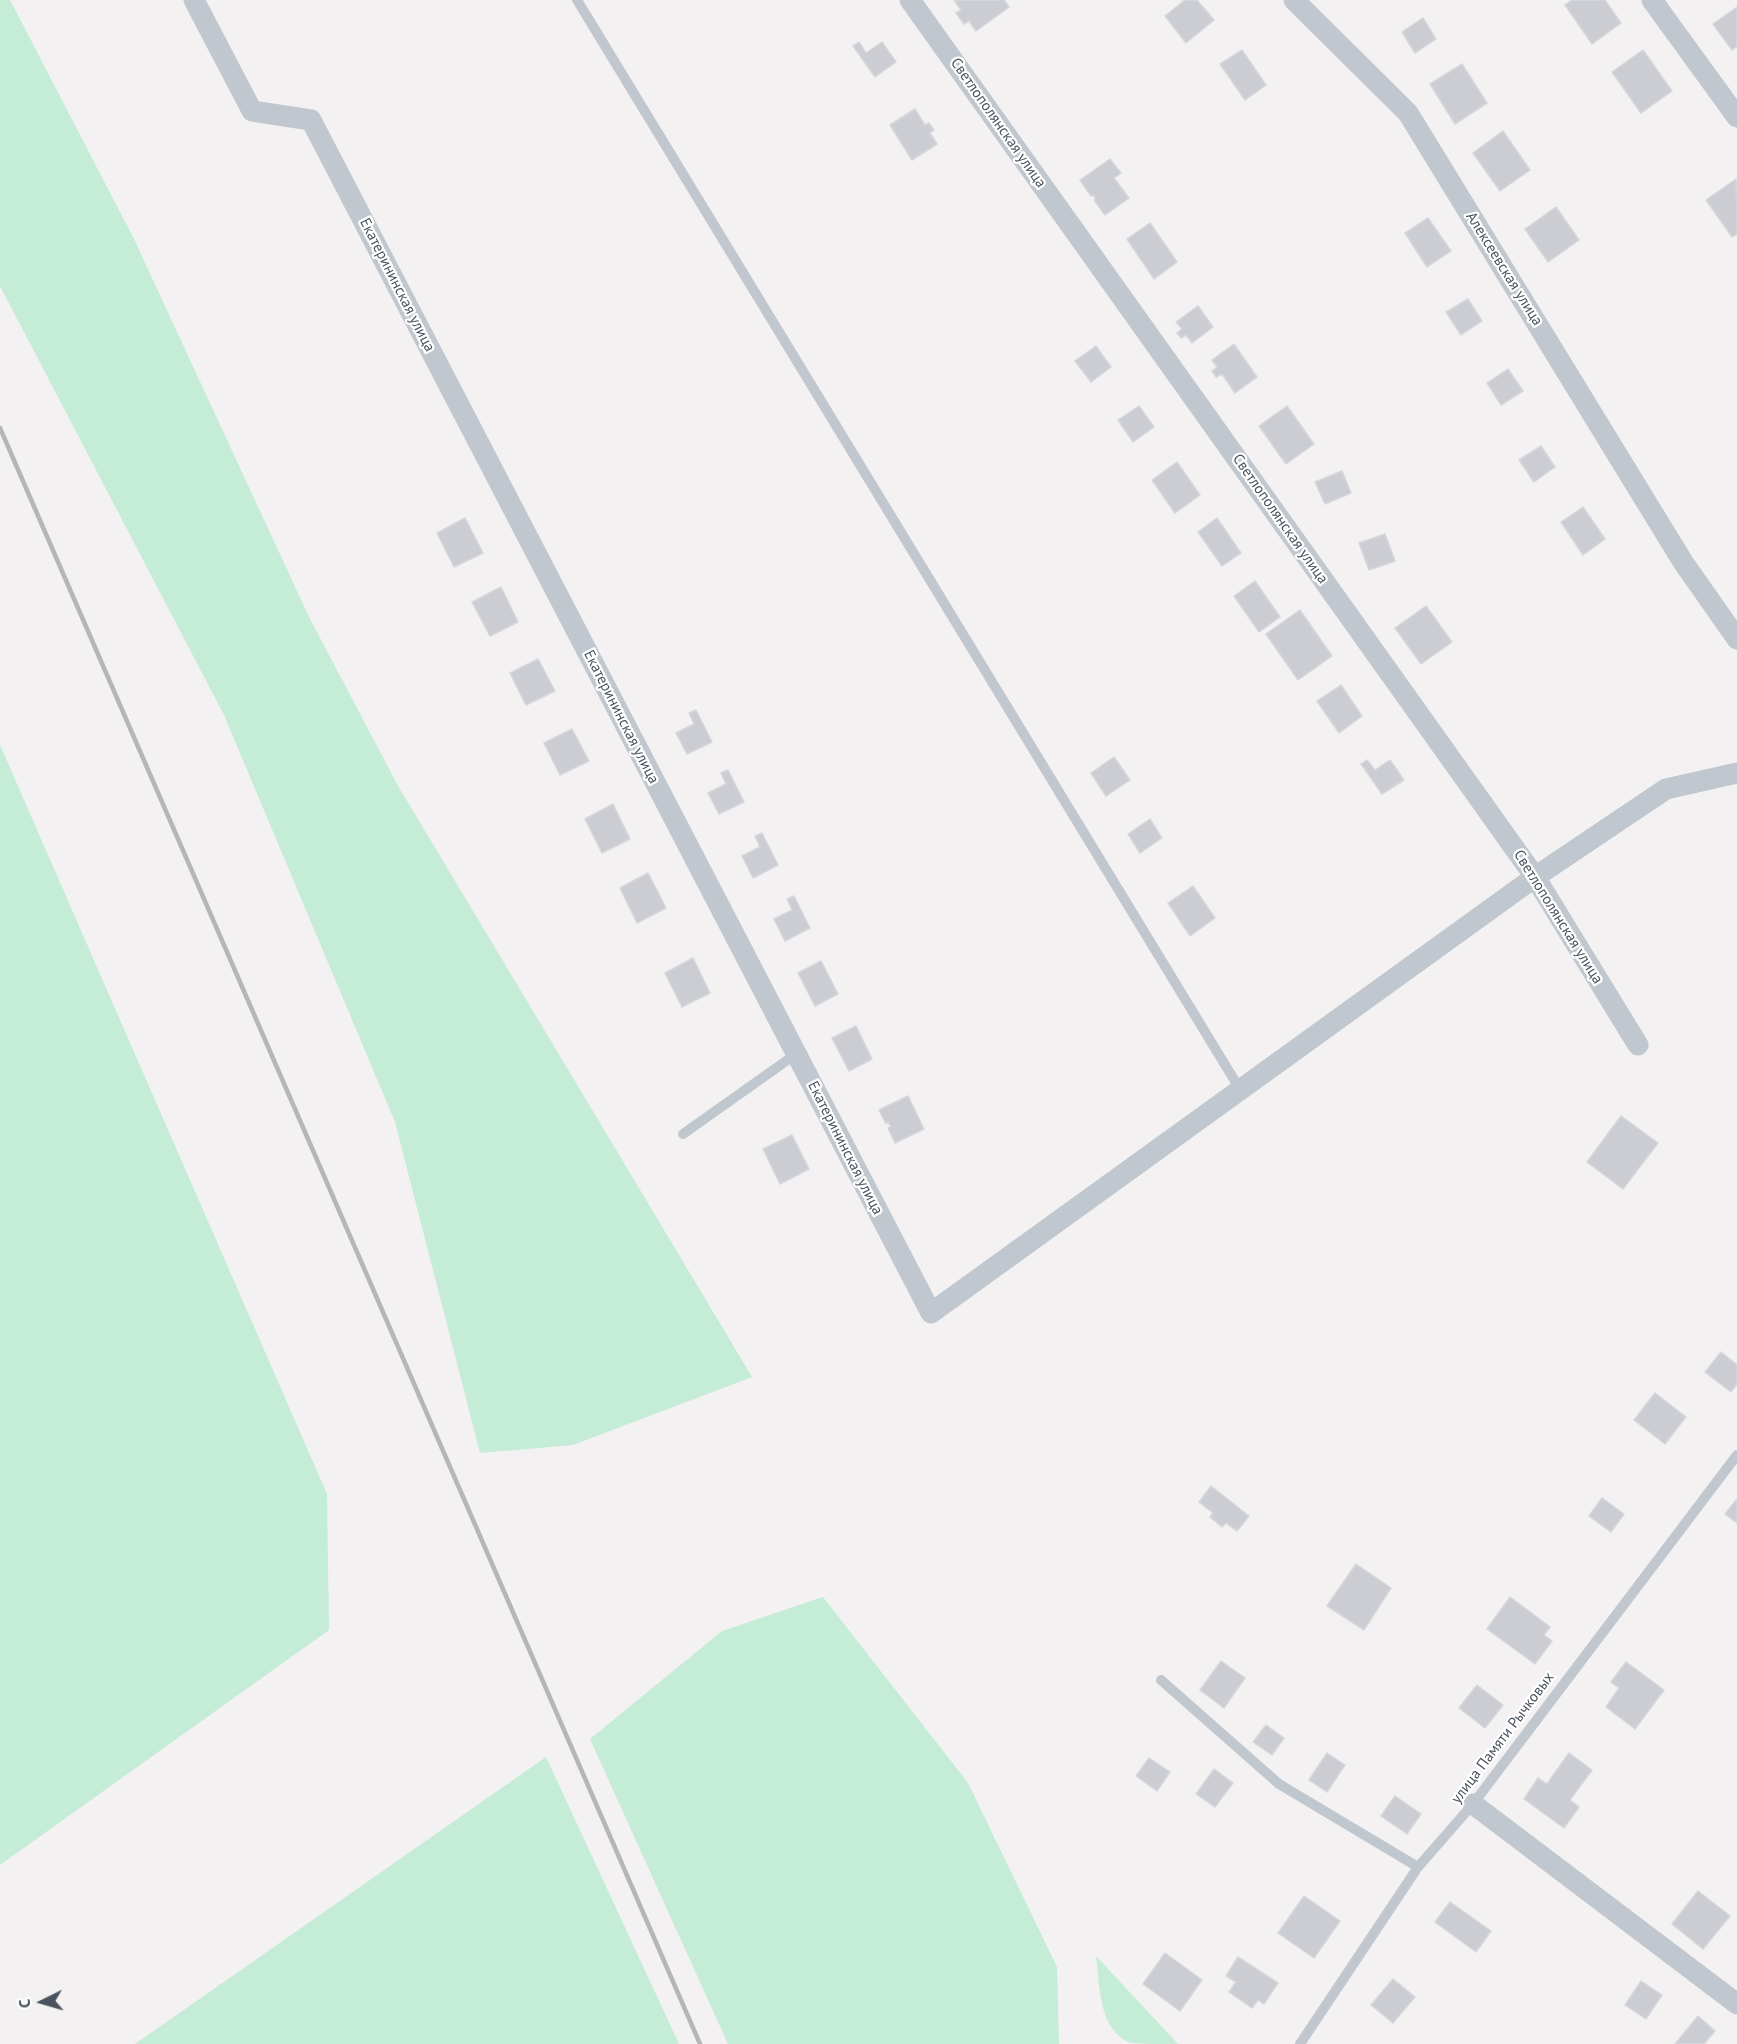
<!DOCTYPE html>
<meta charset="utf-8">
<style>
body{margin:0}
#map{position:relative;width:1737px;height:2044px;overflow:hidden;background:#f3f1f1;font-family:"PT Sans",sans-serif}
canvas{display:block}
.north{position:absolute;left:12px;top:1972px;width:60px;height:60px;-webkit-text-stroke:4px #fff;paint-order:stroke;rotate:265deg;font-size:16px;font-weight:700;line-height:24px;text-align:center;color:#4a535d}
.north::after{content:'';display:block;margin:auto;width:21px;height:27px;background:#4a535d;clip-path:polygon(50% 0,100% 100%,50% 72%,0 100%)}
</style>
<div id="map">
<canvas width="1737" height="2044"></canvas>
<div class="north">С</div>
</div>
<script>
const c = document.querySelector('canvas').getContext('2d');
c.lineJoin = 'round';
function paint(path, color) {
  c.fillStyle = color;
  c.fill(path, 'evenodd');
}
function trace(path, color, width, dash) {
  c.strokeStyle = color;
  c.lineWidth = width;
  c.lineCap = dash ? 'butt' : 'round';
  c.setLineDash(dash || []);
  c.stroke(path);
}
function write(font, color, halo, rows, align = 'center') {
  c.font = font + ' "PT Sans",sans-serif';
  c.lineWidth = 4.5;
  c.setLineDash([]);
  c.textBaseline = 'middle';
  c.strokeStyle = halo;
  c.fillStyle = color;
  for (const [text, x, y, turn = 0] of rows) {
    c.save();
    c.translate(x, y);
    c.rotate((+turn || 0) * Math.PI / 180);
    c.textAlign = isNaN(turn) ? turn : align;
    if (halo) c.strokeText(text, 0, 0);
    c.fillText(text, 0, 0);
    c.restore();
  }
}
paint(new Path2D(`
 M0,0H10L134,239L309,617L397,784L752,1377L573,1445L480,1453L395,1122L224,715L0,286Z
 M0,745L327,1494L329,1630L0,1865Z
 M823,1597L968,1783L1057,1967L1059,2044H728L590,1739L722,1631Z
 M546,1757L679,2044H135Z
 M1096,1956L1178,2044C1166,2044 1142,2044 1131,2043C1098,2030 1100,1986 1096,1956Z`), '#c4ecd6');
const building = new Path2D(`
 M954,0H1004L1009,7L976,31L969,21L964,24L956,13L961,10Z
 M1185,0H1197L1214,20L1186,43L1165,16Z
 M1572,0H1605L1621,23L1592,44L1565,5Z
 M1737,7V46L1732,50L1713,24Z
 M1423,18L1436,39L1415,53L1402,32Z
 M859,42L866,53L882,42L896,62L875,77L853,46Z
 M1242,50L1266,85L1245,100L1220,64Z
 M1643,50L1672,91L1641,113L1612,72Z
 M1462,64L1487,103L1455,124L1430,84Z
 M915,109L925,125L929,123L934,130L930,133L937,144L912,160L890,125Z
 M1503,131L1530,170L1500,191L1473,153Z
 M1110,159L1121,173L1114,178L1129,198L1105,215L1094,200L1096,199L1093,195L1091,196L1080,180Z
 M1736,179L1737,234L1732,237L1706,200Z
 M1556,207L1579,240L1548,262L1525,229Z
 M1428,218L1451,251L1427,267L1405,233Z
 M1150,223L1177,262L1154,279L1127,239Z
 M1468,299L1482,321L1461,335L1446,312Z
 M1198,306L1213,327L1192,343L1186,335L1181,338L1177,333L1182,329L1176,322Z
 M1234,344L1257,377L1235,393L1222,374L1216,377L1212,371L1217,367L1212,360Z
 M1096,346L1111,367L1091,382L1075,361Z
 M1508,369L1523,391L1501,405L1487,383Z
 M1139,406L1154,427L1133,442L1118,420Z
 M1287,406L1314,444L1286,464L1259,426Z
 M1541,446L1555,467L1534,482L1519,460Z
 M1177,462L1200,495L1175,513L1152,480Z
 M1342,471L1351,493L1325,504L1315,482Z
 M1583,507L1605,539L1583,555L1561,522Z
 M465,518L483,553L454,567L437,533Z
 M1217,518L1241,553L1222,566L1198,532Z
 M1385,534L1395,561L1369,570L1359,543Z
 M1255,581L1280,617L1259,632L1234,596Z
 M501,587L518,622L490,636L472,602Z
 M1426,606L1452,642L1421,664L1395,628Z
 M1300,610L1332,656L1298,680L1266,634Z
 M538,659L555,691L526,705L510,673Z
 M1341,685L1362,716L1339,733L1317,701Z
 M696,710L712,742L687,754L676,733L694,724L689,713Z
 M572,729L589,761L560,775L544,743Z
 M1114,757L1130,780L1106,796L1091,773Z
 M1367,760L1375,770L1390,760L1404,780L1382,794L1361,764Z
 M728,770L744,802L719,814L708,793L726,784L721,773Z
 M613,804L630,839L602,853L585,819Z
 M1150,819L1162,838L1140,853L1128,834Z
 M762,833L778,865L753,878L742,856L760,847L755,836Z
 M648,873L666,908L637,923L620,888Z
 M1193,886L1215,918L1190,936L1168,903Z
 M794,896L810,928L785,941L774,919L792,910L787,899Z
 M693,958L710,993L682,1007L665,973Z
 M821,961L838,994L815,1006L798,973Z
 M856,1026L872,1059L849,1071L832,1038Z
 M908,1096L924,1129L895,1143L888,1128L891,1127L888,1122L886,1124L879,1110Z
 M1621,1116L1658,1143L1623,1189L1587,1162Z
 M792,1135L809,1169L780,1184L763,1149Z
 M1721,1352L1737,1365V1384L1731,1392L1705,1372Z
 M1655,1393L1686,1417L1665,1444L1634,1420Z
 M1211,1486L1249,1516L1237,1531L1226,1523L1222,1527L1210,1517L1213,1513L1199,1502Z
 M1602,1498L1624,1514L1611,1532L1589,1516Z
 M1737,1499V1523L1725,1514Z
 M1356,1564L1391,1588L1364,1630L1327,1606Z
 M1510,1597L1550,1627L1544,1635L1552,1641L1535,1664L1487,1629Z
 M1221,1661L1245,1678L1224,1708L1200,1690Z
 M1626,1662L1664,1690L1635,1729L1606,1707L1619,1688L1611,1682Z
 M1477,1685L1503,1705L1485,1728L1459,1708Z
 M1266,1725L1284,1738L1272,1755L1253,1742Z
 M1327,1753L1345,1765L1327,1792L1309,1780Z
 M1569,1753L1592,1770L1570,1800L1579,1807L1564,1828L1524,1799L1538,1778L1547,1784Z
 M1149,1758L1170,1772L1157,1791L1136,1776Z
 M1214,1769L1233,1783L1215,1807L1196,1794Z
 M1395,1796L1421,1814L1407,1834L1381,1816Z
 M1698,1891L1730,1916L1703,1949L1672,1924Z
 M1304,1896L1340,1921L1314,1958L1278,1933Z
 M1450,1902L1491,1931L1476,1952L1435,1922Z
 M1165,1953L1202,1980L1180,2011L1143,1984Z
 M1238,1957L1278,1983L1264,2004L1258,2000L1252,2008L1229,1992L1236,1982L1226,1976Z
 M1393,1979L1415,1997L1393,2023L1371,2005Z
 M1641,1981L1662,1995L1646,2019L1625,2005Z
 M1698,2016L1715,2031L1704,2044H1675Z`);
paint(building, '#cbcdd3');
trace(building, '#d5d7dc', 1.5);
trace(new Path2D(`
 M577,0L1241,1091
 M683,1134L796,1054
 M1161,1680L1279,1784L1418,1867
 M1300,2044L1418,1867L1473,1804L1737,1455`), '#c0c7ce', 10);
trace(new Path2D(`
 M194,0L252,111L311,120L931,1313L1535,877L1666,789L1737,773
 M910,0L1535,877L1638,1045
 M1294,0L1408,113L1683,562L1737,639
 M1652,0L1737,117
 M1473,1804L1737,2004`), '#c0c7ce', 21);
trace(new Path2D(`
 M0,428L700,2044`), '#b4b6ba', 4.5);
write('15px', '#4a535d', '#fff', [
 ["Светлополянская улица",998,123,55],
 ["Алексеевская улица",1504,269,58],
 ["Екатерининская улица",397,285,63],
 ["Светлополянская улица",1280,519,55],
 ["Екатерининская улица",621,717,63],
 ["Светлополянская улица",1558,917,58],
 ["Екатерининская улица",845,1148,63],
 ["улица Памяти Рычковых",1503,1738,-53]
]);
</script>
